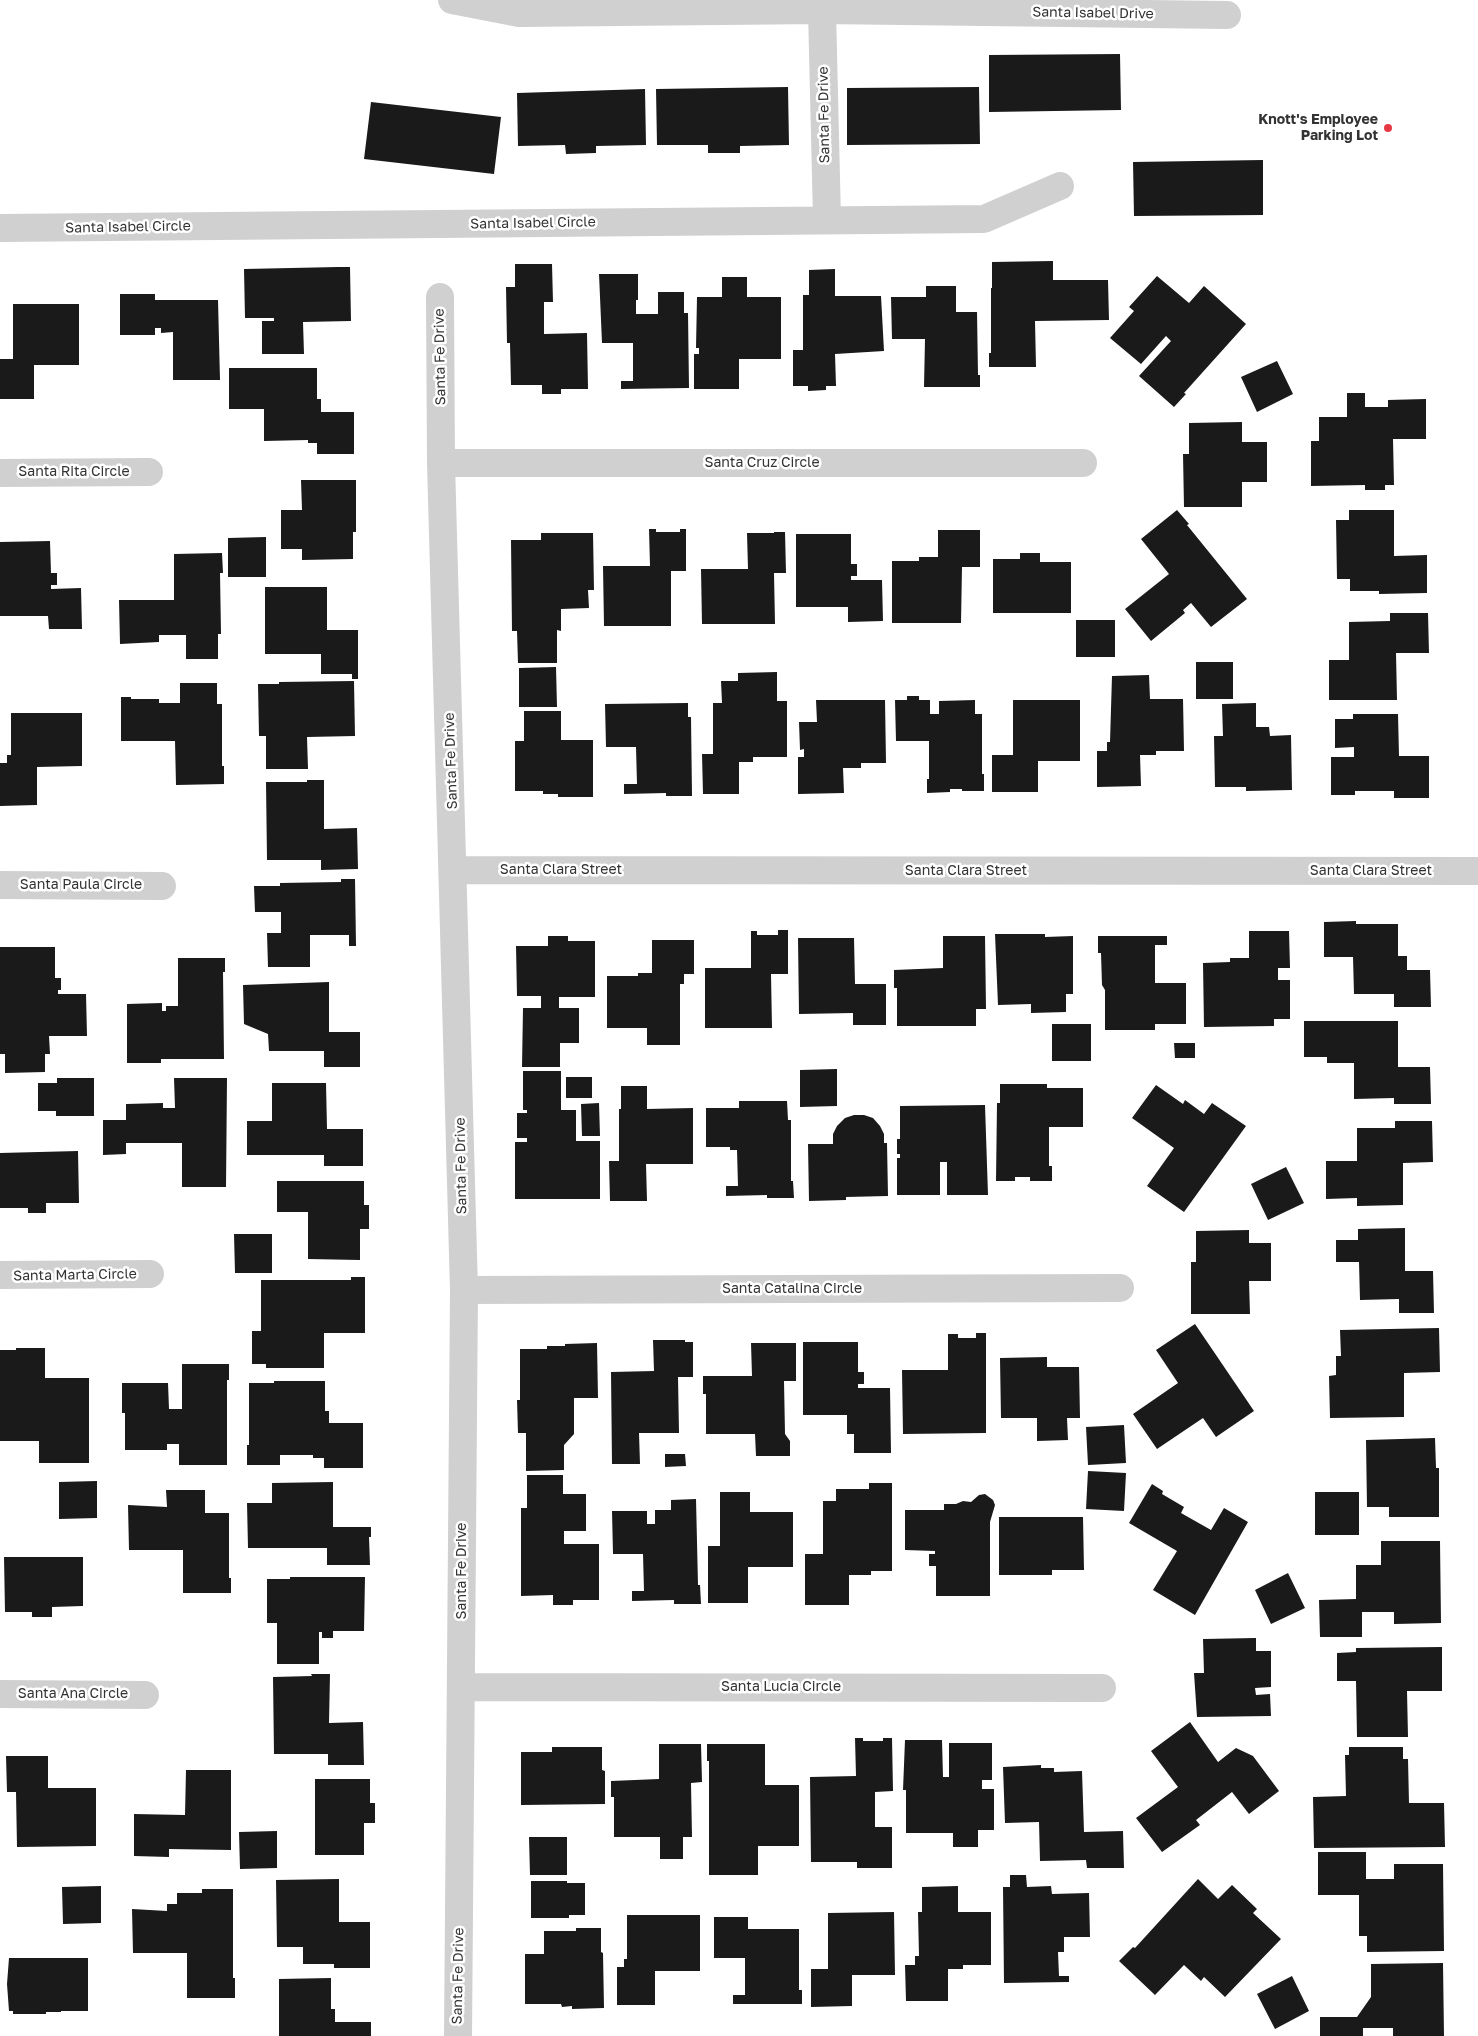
<!DOCTYPE html>
<style>
body{margin:0}
canvas{display:block;background:#fff}
</style>
<canvas width="1478" height="2036"></canvas>
<script>
const c = document.querySelector('canvas').getContext('2d');
c.lineJoin = 'round';
function paint(path, color) {
  c.fillStyle = color;
  c.fill(path, 'evenodd');
}
function trace(path, color, width, dash) {
  c.strokeStyle = color;
  c.lineWidth = width;
  c.lineCap = dash ? 'butt' : 'round';
  c.setLineDash(dash || []);
  c.stroke(path);
}
function write(font, color, halo, rows, align = 'center') {
  c.font = font + ' "Golos Text",sans-serif';
  c.lineWidth = 5;
  c.setLineDash([]);
  c.textBaseline = 'middle';
  c.strokeStyle = halo;
  c.fillStyle = color;
  for (const [text, x, y, turn = 0] of rows) {
    c.save();
    c.translate(x, y);
    c.rotate((+turn || 0) * Math.PI / 180);
    c.textAlign = isNaN(turn) ? turn : align;
    if (halo) c.strokeText(text, 0, 0);
    c.fillText(text, 0, 0);
    c.restore();
  }
}
paint(new Path2D(`
 M1120,54L1121,110L989,112V55Z
 M788,87L789,145L740,146V153H708V145H657L656,89Z
 M979,87L980,144L847,145V88Z
 M645,89L646,145L596,146V153L566,154L565,145L518,146L517,93Z
 M371,102L501,117L494,174L364,159Z
 M1263,160V215L1134,216L1133,162Z
 M1053,261V280H1108L1109,320L1035,321L1036,367H989V353H991V288H992V262Z
 M515,264H552L553,302H544V334L587,333L588,389H561V394H542V385H511L510,343H507L506,287H515Z
 M338,267H350L351,321L303,322L304,354H262V321H274V318H245L244,269Z
 M835,269V296H881L884,351L835,354L836,386H826V390L808,391V386H793V350H803V295H809V270Z
 M599,274H638V300H636V314H658V292H684V313H688L689,388L621,389V381H633V343H602Z
 M1157,276L1189,303L1204,286L1246,324L1184,393L1186,394L1174,407L1139,376L1171,341L1166,336L1141,364L1110,338L1134,311L1129,307Z
 M722,277H747V297H781V359H739V389H694V354H699V348H696L697,297H722Z
 M926,286H956V312H977L978,375H980V387H924L925,339H892L891,297H926Z
 M120,294H155V300H218L220,380H173V332L161,333V328H155V335H120Z
 M13,304H79V365H34V399H0V359H13Z
 M1277,361L1293,394L1257,412L1241,377Z
 M229,368H317V399H321V412H354V454H317V443H308V440L264,441V409H229Z
 M1347,393H1365V407H1388V400L1426,399V439H1393L1394,485H1385V490H1365V485L1311,486V441H1319V417H1347Z
 M1242,422V442H1267V482H1242V507H1184L1183,454H1189V423Z
 M301,480H356V532H353V559L302,560V549H281V510H302Z
 M1177,510L1189,524L1187,525L1247,599L1211,627L1191,603L1183,610L1185,613L1151,641L1125,609L1169,574L1141,539Z
 M1349,510H1394V556L1427,555V593L1379,594V591H1350V579H1337L1336,520H1349Z
 M649,529H656V532H680V529H686V571H671V626H604L603,566H650Z
 M938,530H980V567H962L961,623H892V561H919V557H938Z
 M774,532H785L786,573H774L775,624H702L701,569H748L747,533H774Z
 M541,533H593L594,590H588L589,608L561,609V631L557,630V663H518L517,631H512L511,540H541Z
 M796,534H851V564H857V576H851V580H882L883,621L848,622V607H796Z
 M266,537V577H228V538Z
 M50,541L51,573H57V585H51V589L81,588L82,629H49L48,616H0V542Z
 M222,553L223,573H220L221,634H218V659H186V635H159V642L120,644L119,600H174V554Z
 M1020,553H1040V562H1071V613H993V559H1020Z
 M265,587H327V630H358V679H352V674H321V654H265Z
 M1390,613H1428L1429,653H1396L1397,700H1329V660H1349V622L1390,621Z
 M1076,620H1115V657H1076Z
 M1196,662H1233V699H1196Z
 M556,667L557,707H519V668Z
 M777,672V701H787V757H753V762H739V794H703L702,754H713V703H722L721,681H738V673Z
 M1149,675L1150,699H1183L1184,751H1156V755H1140L1141,786L1097,787V751H1107V742H1110L1112,676Z
 M354,681L355,736L307,737L308,769H266V736H259L258,684H279V682Z
 M180,683H217V704H222V766H224V784L176,785L175,741H121V697H131V699H159V703H180Z
 M907,696H919V700H930V714H939V701L975,700V714H982V774H984V791H962V789H950V792L927,793V779H929V741H896L895,700H907Z
 M816,700H885L886,763H861V768H843L844,793L798,794V757H804V749L800,750L799,722H817Z
 M1013,700H1080V761H1038V792H992V755H1013Z
 M688,703V717H691L692,796H666V793L624,794V784H637L636,747H606L605,704Z
 M1256,703V727H1269L1270,736L1291,735L1292,790L1246,791V787H1215L1214,736H1223L1222,704Z
 M524,711H561V740H593V797H558V794H543V791H515V741H524Z
 M11,713H82V766L37,767V805L0,806V763H7V755H11Z
 M1353,714H1398L1399,756H1429V798H1394V791H1355V795H1331V757H1354V747L1335,748V719H1353Z
 M307,780H324V829L357,828L358,869L321,870V860H267L266,782H307Z
 M341,879H355L356,946H349V935H310V967H268L267,933H281V912H255L254,886H280V883L341,882Z
 M1356,921V924H1398V956H1407V970H1430L1431,1007H1394V994H1354L1353,957H1324V922Z
 M778,930H788V974H771L772,1028H705V968H751V931H757V935H778Z
 M1249,931H1289L1290,968H1278V980H1290V1019H1274V1026L1204,1027L1203,963L1230,962V958H1249Z
 M995,934H1045V937L1073,936V994H1066V1012L1031,1013V1004L998,1005Z
 M548,936H568V941H595V997H559V1008H579V1043H560V1067H522L523,1008H541V996H517L516,946H548Z
 M943,936H985L986,1009H976V1026H897V988H894V970L943,968Z
 M1098,936H1167V945H1155V983H1186V1024H1155V1030H1105V990L1102,985L1101,953H1098Z
 M798,938H854L855,984H886V1025H853V1013L799,1014Z
 M652,940H694V974H684V984H680V1045H647V1028H607V976H638V973H652Z
 M0,947H55V978H61V990H58V994H86L87,1036H49L50,1054H45V1072L5,1073V1054H0Z
 M178,958H225V972H223L224,1059H161V1063H127V1004L162,1003V1011H166V1006H178Z
 M329,982V1032H360V1067H324V1051H269L268,1034L244,1024L243,985Z
 M1304,1021H1398V1067H1430L1431,1104H1394V1098L1354,1099V1063H1327V1057H1304Z
 M1052,1024H1091V1061H1052Z
 M1174,1043H1195V1058H1175Z
 M837,1069V1106L800,1107V1070Z
 M523,1071H561V1110H576V1141H600V1199H515V1142H527V1138H517V1113H527V1110H523Z
 M566,1077H592V1098H566Z
 M57,1078H94V1116H56V1111H38V1083H57Z
 M174,1078H227L226,1187H182V1143H126V1154L103,1155V1120H126V1104L163,1103V1108H175Z
 M272,1083H326L327,1129H363V1166H324V1155H247V1121H272Z
 M1000,1084H1047V1088H1083V1127H1049V1166H1052V1181H1030V1177H1015V1181H996L997,1103H1000Z
 M1156,1085L1183,1104L1185,1100L1204,1114L1212,1103L1246,1126L1184,1212L1147,1186L1174,1148L1132,1118Z
 M621,1086H647V1109L693,1108V1164H646L647,1201H610L609,1161H619V1109H621Z
 M739,1101H787L788,1120H791V1181H793L794,1198H767V1195L726,1196V1186H738L737,1150H730V1147H706V1108H739Z
 M599,1103L600,1136H582L581,1104Z
 M985,1105L988,1195H947V1162H940V1195H897V1158H900V1154H897V1139H900V1106Z
 M854,1115H864L873,1118L880,1126L884,1134V1143H887L888,1196L846,1197V1200L809,1201L808,1144H833V1134L837,1126L845,1118Z
 M1395,1121H1432L1433,1162L1403,1163V1205L1357,1206V1198L1326,1199V1161H1357V1128H1395Z
 M78,1151L79,1203H46V1213H28V1208H0V1153Z
 M1286,1167L1304,1203L1268,1220L1251,1184Z
 M277,1181H364V1205H369V1229H360V1260L308,1259V1212H277Z
 M1405,1228V1271H1433L1434,1313H1399V1299L1360,1300L1359,1262H1336V1240H1358V1229Z
 M1249,1230V1243H1271V1281H1249L1250,1314H1191V1262H1196V1231Z
 M234,1234H272V1273H235Z
 M351,1277H365V1333H324V1368H266V1364H252V1331H261V1280H351Z
 M1195,1324L1254,1411L1216,1437L1203,1418L1157,1449L1133,1414L1178,1383L1156,1350Z
 M1439,1328L1440,1372L1404,1373V1417L1330,1418L1329,1376L1336,1375V1356H1341L1340,1330Z
 M976,1333H986V1433L903,1434L902,1370H948V1334H958V1338H976Z
 M653,1340H685V1342H693V1377H678L679,1433H639L640,1464H612L611,1372L654,1371Z
 M803,1342H858V1372H864V1384H858V1388H890L891,1453H854V1434H847V1415H803Z
 M597,1343L598,1398H574V1434L564,1445V1470L526,1471V1433H518L517,1400H520V1349H547V1346H565V1344Z
 M751,1343H796V1381H784L785,1434L790,1441V1456H756L755,1434H706V1394H703V1376H752Z
 M16,1348H45V1378H89V1463H39V1441H0V1350H16Z
 M1047,1357V1367H1079L1080,1418H1067L1068,1440L1037,1441V1418H1001L1000,1358Z
 M182,1364H229V1380H227V1465H179V1444H167V1450H125V1413H122V1383H168L169,1409H182Z
 M274,1381H325V1411H329V1423H363V1468H324V1458H313V1455H280V1465H247V1445H249V1383H274Z
 M1124,1425L1126,1463L1088,1465L1086,1427Z
 M1435,1438L1436,1468H1439V1517H1389V1507H1367L1366,1440Z
 M665,1454H685L686,1466L665,1467Z
 M1088,1471L1126,1473L1124,1511L1086,1509Z
 M527,1475H563V1494H586V1531H564V1544H599V1600H573V1605H553V1595L521,1596V1508H527Z
 M97,1481V1518L59,1519V1482Z
 M333,1482V1527H371V1537H369L370,1565H327V1548H248L247,1503H272V1483Z
 M869,1483H892V1571H871V1575H849V1605H805V1554H823V1501H836V1489H869Z
 M1152,1484L1163,1491L1162,1494L1184,1507L1181,1513L1211,1530L1224,1508L1248,1522L1195,1615L1153,1590L1177,1551L1129,1523Z
 M166,1490H205V1513H229V1578H231V1593H183V1550H129L128,1505L167,1507Z
 M720,1492H750V1512H793V1567H748V1603H708V1546H720Z
 M1315,1492H1359V1535H1315Z
 M985,1494L993,1500L995,1505L990,1522V1596H936V1566H929V1554H935V1551L905,1550V1510H944V1504H956L963,1501L971,1502L979,1495Z
 M696,1499L698,1585H700L701,1604H674V1600L632,1601V1591H644L643,1554H613L612,1511H647V1524H655V1510H671V1500Z
 M999,1517H1083L1084,1570H1052V1575H999Z
 M1381,1541H1440L1441,1623L1394,1624V1612H1362V1637H1320L1319,1600L1356,1599V1565H1381Z
 M4,1557H83V1606L52,1607V1617H32V1612H5Z
 M1288,1573L1305,1608L1271,1624L1255,1590Z
 M290,1577H365L364,1631H333V1638H322V1632H319V1664H277V1623H267V1579H290Z
 M1256,1638V1651H1271V1687L1255,1688L1256,1695L1270,1694L1271,1716L1197,1717L1194,1673H1204L1203,1639Z
 M1442,1647V1691H1407L1408,1737H1357L1356,1681H1337V1653L1356,1652V1648Z
 M311,1674H330L329,1723L363,1722L364,1765H328V1754H274L273,1677L312,1676Z
 M1190,1722L1218,1762L1236,1748L1253,1756L1279,1791L1249,1814L1232,1792L1196,1820L1200,1825L1162,1852L1136,1818L1178,1787L1151,1751Z
 M855,1738H863V1741H883V1738H892L893,1791L875,1792V1827H892V1868H857V1862H811L810,1777L856,1776Z
 M905,1740H942L943,1777H949V1743H992V1780H982V1789H994V1830H978V1847H953V1833H906V1790H903Z
 M659,1744H701L702,1782L691,1783L692,1837H683V1859H660V1837H614V1797H611V1781L659,1779Z
 M707,1744H765V1785H799V1846H758V1875H709V1761H707Z
 M552,1747H602V1770L605,1771V1804L521,1805V1752H552Z
 M1349,1747H1403V1759H1408L1409,1803H1444L1445,1847L1314,1848L1313,1797L1346,1796L1345,1755H1349Z
 M6,1756H48V1788H96V1846L17,1847L16,1792H7Z
 M1041,1765V1768H1054V1772L1082,1771L1084,1832L1123,1831L1124,1868H1087L1086,1860L1040,1861L1039,1822L1005,1823L1003,1767Z
 M186,1770H231V1850L169,1849V1857L134,1856V1814L185,1815Z
 M315,1779H370V1803H375V1823H364V1855H315Z
 M277,1831V1868L240,1869L239,1832Z
 M529,1837H567V1875H530Z
 M1318,1852H1366V1879H1394V1864H1443L1444,1951L1367,1952V1936H1359V1895H1318Z
 M1010,1875H1026L1027,1887L1051,1886L1052,1894L1089,1893L1090,1937H1064V1952H1058L1059,1976H1069V1982L1004,1983L1003,1887H1010Z
 M339,1879V1922H370V1968H334V1964H303V1947H277L276,1880Z
 M1198,1879L1218,1899L1232,1885L1257,1909L1253,1913L1281,1939L1225,1997L1204,1977L1201,1981L1184,1965L1155,1995L1119,1961L1133,1947L1135,1948Z
 M531,1881H567V1883H585V1915H569V1918H531Z
 M101,1886V1923L63,1924L62,1887Z
 M958,1886V1912H991V1965H963V1969H948V2001H906L905,1965H915V1956H919L918,1912H922V1887Z
 M202,1889H233V1978H235V1998H187V1953H133L132,1909L167,1911V1904H177V1893H202Z
 M894,1912L895,1975H852V2006L811,2007V1969H828V1913Z
 M627,1915H700V1971H655V2005H617V1967H624V1959H627Z
 M714,1917H748V1929H799V1990H802V2004H733V1995H745V1958H714Z
 M576,1928H601V1952L603,1953L604,2008L572,2009V2006L562,2007L561,2004H525V1954H544V1931H576Z
 M9,1958H88V2011H61V2012H46V2014H13V2011H9L7,1984Z
 M1443,1963L1444,2036H1393V2028H1363V2036H1320V2017H1357L1371,1997V1964Z
 M1292,1976L1309,2011L1275,2029L1257,1994Z
 M331,1978V2009H335V2022H371V2036H279V1979Z`), '#1a1a1a');
trace(new Path2D(`
 M452,0L519,13L822,10L1227,15
 M822,10L827,220
 M0,228L984,219L1060,186
 M440,297L441,463L464,1290L458,2036
 M441,463H1083
 M0,473L149,472
 M454,870L1478,871
 M0,885L162,886
 M0,1275L150,1274
 M464,1290L1120,1288
 M461,1687L1102,1688
 M0,1694L145,1695`), '#d0d0d0', 28);
for (const [x, y, r, color] of [
 [1388,128,5,"#e63946"]
]) {
  const dot = new Path2D();
  dot.arc(x, y, r, 0, 2 * Math.PI);
  c.fillStyle = color;
  c.fill(dot);
  trace(dot, '#fff', 2);
}
write('14px', '#333', '#fff', [
 ["Santa Isabel Drive",1093,13,1],
 ["Santa Fe Drive",824,115,-91],
 ["Santa Isabel Circle",533,223,-1],
 ["Santa Isabel Circle",128,227,-1],
 ["Santa Fe Drive",440,357,-91],
 ["Santa Cruz Circle",762,463],
 ["Santa Rita Circle",74,472],
 ["Santa Fe Drive",451,761,-92],
 ["Santa Clara Street",561,870],
 ["Santa Clara Street",966,871],
 ["Santa Clara Street",1371,871],
 ["Santa Paula Circle",81,885],
 ["Santa Fe Drive",461,1166,-91],
 ["Santa Marta Circle",75,1275,-1],
 ["Santa Catalina Circle",792,1289],
 ["Santa Fe Drive",462,1571,-90],
 ["Santa Lucia Circle",781,1687],
 ["Santa Ana Circle",73,1694],
 ["Santa Fe Drive",458,1976,-89]
]);
write('bold 14px', '#333', '#fff', [
 ["Knott's Employee",1378,120],
 ["Parking Lot",1378,136]
], 'right');
</script>
